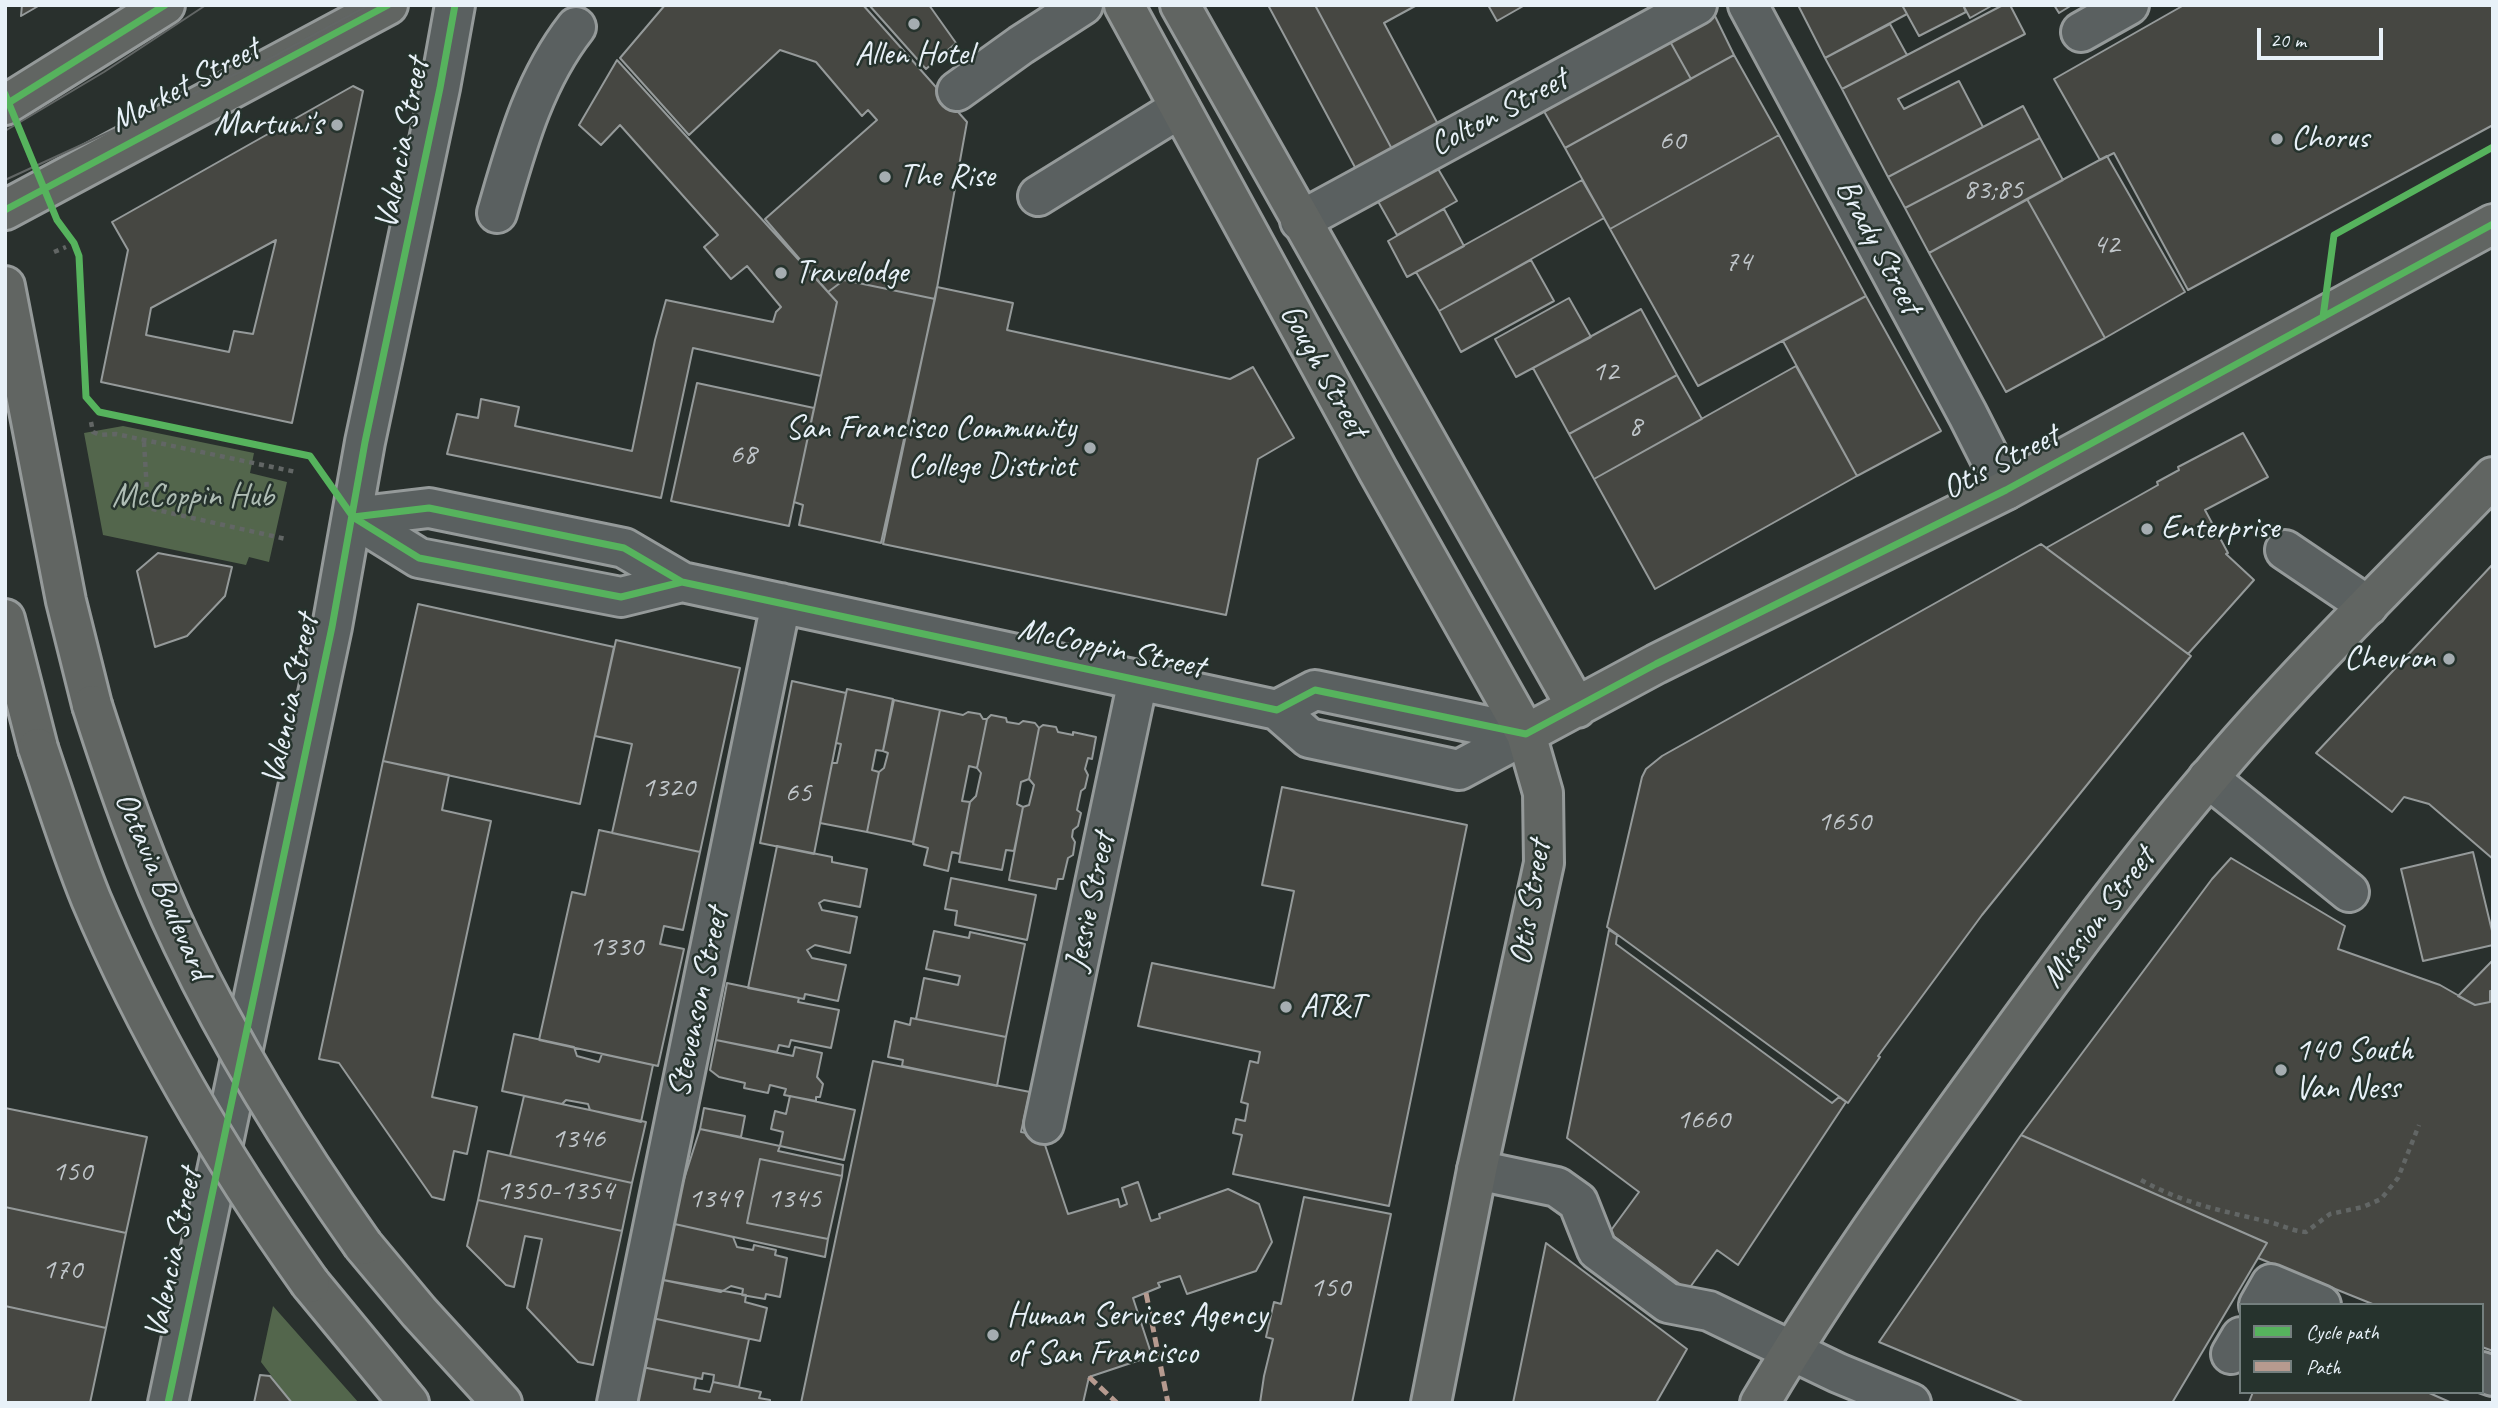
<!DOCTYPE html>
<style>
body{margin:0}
#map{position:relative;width:2498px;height:1408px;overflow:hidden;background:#29302d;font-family:Caveat,sans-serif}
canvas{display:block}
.frame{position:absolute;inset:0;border:7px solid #e8f1f8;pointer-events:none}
.legend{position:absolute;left:2239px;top:1303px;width:245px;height:91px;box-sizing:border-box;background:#26332d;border:2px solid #747f7e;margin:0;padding:9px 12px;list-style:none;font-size:21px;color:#e8f1f8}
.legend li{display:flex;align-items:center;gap:14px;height:35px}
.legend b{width:35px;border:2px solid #747f7e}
.scale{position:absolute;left:2257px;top:28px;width:126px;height:32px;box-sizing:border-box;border:4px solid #e8f1f8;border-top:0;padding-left:9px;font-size:21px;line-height:24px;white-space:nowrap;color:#e8f1f8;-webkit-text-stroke:5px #26332d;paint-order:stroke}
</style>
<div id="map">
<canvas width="2498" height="1408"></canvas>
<div class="frame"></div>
<ul class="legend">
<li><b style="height:9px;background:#56b35d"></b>Cycle path</li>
<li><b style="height:9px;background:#b69a8f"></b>Path</li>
</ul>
<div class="scale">20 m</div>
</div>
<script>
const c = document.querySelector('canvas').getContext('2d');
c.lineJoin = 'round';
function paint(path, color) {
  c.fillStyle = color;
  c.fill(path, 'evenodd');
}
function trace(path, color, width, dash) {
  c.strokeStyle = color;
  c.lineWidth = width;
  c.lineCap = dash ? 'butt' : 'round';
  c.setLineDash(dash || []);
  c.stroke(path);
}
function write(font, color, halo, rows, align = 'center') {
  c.font = font + ' Caveat,sans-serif';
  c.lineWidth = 5;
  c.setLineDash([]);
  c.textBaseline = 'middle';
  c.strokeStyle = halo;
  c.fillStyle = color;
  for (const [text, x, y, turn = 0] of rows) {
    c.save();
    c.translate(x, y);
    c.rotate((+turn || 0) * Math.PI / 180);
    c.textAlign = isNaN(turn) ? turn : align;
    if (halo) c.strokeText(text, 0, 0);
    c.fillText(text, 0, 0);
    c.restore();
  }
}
paint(new Path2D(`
 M123,426L254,453L250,473L287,482L269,562L249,557L246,565L103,535L84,433Z
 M273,1306L359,1403H292L261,1362Z`), '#53664c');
const building = new Path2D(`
 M22,5H40L21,16Z
 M665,5H863L967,122L935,299L844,280L828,292L765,219L877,120L868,110L862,116L816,62L780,50L689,135L620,58Z
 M869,5H929L956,43L926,69Z
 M1268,5H1315L1393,151L1357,171Z
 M1315,5H1417L1384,23L1440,128L1393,151Z
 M1488,5H1525L1497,21Z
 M1798,5H1902L1907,14L1825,58Z
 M1902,5H1963L1966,12L1919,36Z
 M1963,5H1993L1970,18Z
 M2003,5H2010L2025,34L1898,99L1904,109L1959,81L1983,127L1888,177L1842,89Z
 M2054,5H2072L2059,13Z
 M2184,5H2493V125L2188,290L2114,153L2100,160L2054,79Z
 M1713,12L1734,55L1691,79L1667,36Z
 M1890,24L1907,55L1842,89L1825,58Z
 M1667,36L1691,79L1565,148L1541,106Z
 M1734,55L1779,135L1610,229L1565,148Z
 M617,60L837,302L821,376L693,348L661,498L447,454L457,414L478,418L481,399L519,407L515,426L632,451L655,340L666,300L773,322L776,312L781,307L747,266L731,279L704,247L718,235L620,125L601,145L579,125Z
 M353,86L363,91L292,423L101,382L128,250L112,222ZM276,240L253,334L234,331L229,352L146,335L151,308Z
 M2023,106L2040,138L1905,208L1888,177Z
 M1779,135L1866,296L1698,386L1610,229Z
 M2040,138L2063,180L1929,253L1905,208Z
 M2107,156L2185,292L2105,338L2027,199Z
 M1434,162L1457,201L1397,235L1375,196Z
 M1582,180L1604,218L1439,311L1416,272Z
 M2027,199L2105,338L2006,392L1929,253Z
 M1444,209L1464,246L1407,277L1388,241Z
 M1531,260L1554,301L1461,352L1439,311Z
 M844,280L935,299L881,543L799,525L803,505L794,502L837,302L828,292Z
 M937,287L1013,303L1007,330L1230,379L1253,367L1294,438L1258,459L1226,615L883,544Z
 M1866,296L1941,431L1857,476L1783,341Z
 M1569,298L1591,337L1516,377L1495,339Z
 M1641,309L1677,375L1569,434L1533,368Z
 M1796,366L1857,476L1655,589L1594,479Z
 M1677,375L1702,419L1594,479L1569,434Z
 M697,383L814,408L789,526L671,501Z
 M2243,433L2268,477L2205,510L2228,553L2226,554L2254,580L2188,654L2046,548L2158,485L2157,482L2179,470L2178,467Z
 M2041,544L2191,656L1982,915L1878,1056L1880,1057L1848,1103L1607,927L1642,777L1646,769L1662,756Z
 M158,553L232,567L225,596L187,636L155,647L137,571Z
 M2493,564V859L2429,804L2404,797L2392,812L2316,753Z
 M418,604L614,647L580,804L383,761Z
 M616,640L740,668L700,852L612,833L632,744L595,736Z
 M792,681L846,693L814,854L760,843Z
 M847,689L893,699L883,751L876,750L872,770L879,772L867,832L820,823L832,763H837L841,744L836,743Z
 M894,700L940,710L913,842L867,832L879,772L884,768L888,753L883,751Z
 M940,710L963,715L968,712L980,714L983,719H987L977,768L969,766L962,801L970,802L960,854L952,852L948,871L924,865L928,848L913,844Z
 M991,715L1006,718L1007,722L1019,724L1023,721L1035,723L1039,728L1029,779L1021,782L1017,804L1023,807L1014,851L1006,850L1002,870L959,862L970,802L976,796L981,773L977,768L987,719Z
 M1043,725L1056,727L1058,732L1073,735V732L1096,737L1092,759L1088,758L1085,769L1088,775L1085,788L1081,791L1077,810L1081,813L1078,826L1073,830L1072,837L1075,842L1073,855L1068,858L1063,879H1058L1056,889L1009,880L1023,807L1029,805L1034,785L1029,779L1039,728Z
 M383,761L449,775L442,810L491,821L432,1097L477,1107L467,1154L454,1151L444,1200L432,1197L339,1063L319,1059Z
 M1282,787L1467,825L1389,1206L1233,1174L1242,1135L1233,1133L1236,1119L1245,1121L1248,1104L1241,1102L1250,1061L1258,1063L1260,1052L1138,1026L1152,963L1274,988L1294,891L1262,885Z
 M599,830L700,852L683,930L664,926L660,944L684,949L658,1066L539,1040L572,892L585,895Z
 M777,846L832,857V862L867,869L860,907L824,900L819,903L822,910L857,917L850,953L815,945L807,950L812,958L846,965L838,1001L805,994L804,999L748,988Z
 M2473,852L2493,935V945L2423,961L2401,869Z
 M2231,858L2345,926L2338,949L2440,985L2475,1005L2490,1002V991H2493V1351L2482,1347V1305H2375L2258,1258L2267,1243L2021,1135L2212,879Z
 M951,878L1036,895L1027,940L955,925L957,911L945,909Z
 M1609,930L1617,935L1616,944L1832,1103L1839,1097L1846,1102L1738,1265L1717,1250L1688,1290L1609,1233L1639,1192L1567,1138Z
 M934,931L969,938L970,932L1025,944L1006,1037L916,1019L924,978L958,985L960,976L926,969Z
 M2493,960V991H2490V1002L2475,1005L2458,996Z
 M727,983L799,998L798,1002L839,1010L831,1048L791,1040L789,1047L779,1045L777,1052L716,1040Z
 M911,1018L1006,1037L997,1086L902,1066L903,1060L888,1057L895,1021L910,1025Z
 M514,1034L574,1047L577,1056L599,1062L602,1054L653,1065L641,1122L590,1110L588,1104L566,1100L562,1104L502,1091Z
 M716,1040L793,1056L795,1047L822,1053L817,1077L823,1084L820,1097H816V1101L784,1095L786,1089L770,1085L768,1093L744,1088L745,1083L719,1077L710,1070Z
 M873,1061L1030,1092L1021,1132L1042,1136L1068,1214L1118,1199L1120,1207L1127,1204L1122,1188L1138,1182L1151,1221L1160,1218L1159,1214L1228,1189L1259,1204L1272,1242L1256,1271L1187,1294L1180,1276L1158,1283L1160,1287L1133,1298L1152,1356L1089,1377L1083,1403H801Z
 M524,1096L646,1122L632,1183L510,1156Z
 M790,1096L855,1110L844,1160L780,1146L783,1132L771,1129L775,1111L786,1114Z
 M5,1108L147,1137L126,1233L5,1207Z
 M704,1108L745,1116L741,1137L700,1129Z
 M700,1129L780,1146L778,1151L843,1165L842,1176L760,1159L747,1223L828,1239L825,1257L670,1223Z
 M2021,1135L2267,1243L2172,1403H2025L1879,1342Z
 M488,1151L632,1183L622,1231L478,1200Z
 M760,1159L842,1176L828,1239L747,1223Z
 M1304,1197L1391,1214L1352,1403H1260L1264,1376L1273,1339L1266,1337L1274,1302L1281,1304Z
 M478,1200L622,1231L593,1365L578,1362L527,1308L542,1239L525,1236L514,1287L506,1285L467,1246Z
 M5,1207L126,1233L106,1328L5,1306Z
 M670,1223L733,1237L737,1247L753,1250L754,1245L776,1250L775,1255L787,1258L780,1297L766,1294L765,1299L742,1295L743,1289L731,1286L721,1292L658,1279Z
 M1546,1243L1687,1349L1656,1403H1513Z
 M658,1279L746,1295L745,1302L767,1308L760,1341L652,1318Z
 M5,1306L106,1328L90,1403H5Z
 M652,1318L749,1339L739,1387L713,1382L714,1375L703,1373L702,1379L642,1367Z
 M642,1367L696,1378L694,1389L710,1392L713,1382L761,1392L759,1398L770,1400V1403H635Z
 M260,1375L270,1376L292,1403H254Z
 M2253,1392H2427L2452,1403H2252L2249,1402Z`);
paint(building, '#464742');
trace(building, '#959a9a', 2);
const minor = new Path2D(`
 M1748,5L1968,415L2006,490
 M2081,32L2129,5
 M957,91L1021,45L1083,5
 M1038,196L1180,108
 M497,213C516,148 533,82 576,27
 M1300,221L1697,5
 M353,517L429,508L624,548L682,582L1277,710L1309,738L1459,770L1526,734
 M353,517L419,558L621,597L682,582
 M2285,550L2368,606
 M1277,710L1315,690L1526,734
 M2208,778L2349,892
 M1044,1124L1138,680
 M1477,1170L1557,1187L1578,1202L1597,1250L1668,1303L1709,1311L1838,1373L1911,1403
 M2259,1305L2271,1284L2321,1305
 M2231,1354L2241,1337
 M2482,1372L2493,1376
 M168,1403L332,627L365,442L440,88L455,5
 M617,1403L781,603`);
const major = new Path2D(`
 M1124,5L1378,471L1526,734L1543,793L1544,863L1477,1170L1431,1403
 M1180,5L1577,708
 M5,105L165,5
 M5,210L388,5
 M1526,734L1656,664L2006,490L2493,224`);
const highway = new Path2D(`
 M5,286L66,601L92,705
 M5,619L38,748
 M363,1245L419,1312L502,1403
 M310,1283L409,1403
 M1760,1403C1824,1295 1896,1193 1969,1092C2045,986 2123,879 2207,780C2296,674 2397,577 2493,477`);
trace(minor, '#959a9a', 44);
trace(major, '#959a9a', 44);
trace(highway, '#959a9a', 44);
trace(new Path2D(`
 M54,252L66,247
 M91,422L93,432L100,435L116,434L296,472
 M144,442L148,508L286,539
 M2141,1180C2187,1205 2220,1210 2269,1222C2282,1225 2292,1231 2306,1232L2330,1214L2363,1207L2381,1199L2398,1178L2419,1125`), '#626665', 4.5, [5, 5]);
trace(minor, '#5a6060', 38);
trace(major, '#616562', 38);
trace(highway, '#616562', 38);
trace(new Path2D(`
 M5,131L104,72L206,5
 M5,180L273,57L369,5`), '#626665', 2);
const highwayBridge = new Path2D(`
 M92,705C118,786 146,867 183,944C234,1051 295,1149 363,1245
 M38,748C55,798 71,850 91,899C149,1036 224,1162 310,1283`);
trace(highwayBridge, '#959a9a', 44, []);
trace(highwayBridge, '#616562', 38);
trace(new Path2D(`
 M1146,1293L1168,1403
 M1089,1377L1117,1403`), '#b69a8f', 5, [10, 5]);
trace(new Path2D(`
 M5,94L57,220L74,243L79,256L86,397L99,412L310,456L353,517L419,558L621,597L682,582
 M5,105L165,5
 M5,210L388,5
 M2323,317L2334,235L2493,147
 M353,517L429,508L624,548L682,582L1277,710L1315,690L1526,734L1656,664L2006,490L2493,224
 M168,1403L332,627L365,442L440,88L455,5`), '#56b35d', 7);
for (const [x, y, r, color] of [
 [914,24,7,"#a5adb1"],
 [337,125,7,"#a5adb1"],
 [2277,139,7,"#a5adb1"],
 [885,177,7,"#a5adb1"],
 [781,273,7,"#a5adb1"],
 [1090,448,7,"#a5adb1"],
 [2147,529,7,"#a5adb1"],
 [2449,659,7,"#a5adb1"],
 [1286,1007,7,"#a5adb1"],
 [2281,1070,7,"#a5adb1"],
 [993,1335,7,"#a5adb1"]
]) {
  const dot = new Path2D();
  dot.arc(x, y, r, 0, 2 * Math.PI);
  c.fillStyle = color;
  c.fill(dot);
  trace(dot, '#26332d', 2.5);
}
write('30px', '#c0c6ca', null, [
 ["60",1672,141],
 ["83;85",1993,190],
 ["42",2106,245],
 ["74",1738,262],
 ["12",1605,372],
 ["8",1635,427],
 ["68",743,455],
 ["1320",668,788],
 ["65",798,793],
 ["1650",1844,822],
 ["1330",616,947],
 ["1660",1703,1120],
 ["1346",578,1139],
 ["150",72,1172],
 ["1350-1354",555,1191],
 ["1349",715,1199],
 ["1345",794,1199],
 ["170",62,1270],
 ["150",1330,1288]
]);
write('33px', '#e8f1f8', '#26332d', [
 ["Allen Hotel",914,55,"center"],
 ["Martuni's",323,125,"right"],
 ["Chorus",2291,139],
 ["The Rise",899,177],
 ["Travelodge",795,273],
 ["San Francisco Community",1076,429,"right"],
 ["College District",1076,467,"right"],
 ["Enterprise",2161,529],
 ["Chevron",2435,659,"right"],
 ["AT&T",1300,1007],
 ["140 South",2295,1051],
 ["Van Ness",2295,1089],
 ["Human Services Agency",1007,1316],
 ["of San Francisco",1007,1354]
], 'left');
write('33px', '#e8f1f8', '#26332d', [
 ["Market Street",185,86,-28],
 ["Colton Street",1499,113,-28],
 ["Valencia Street",403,144,-79],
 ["Brady Street",1878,247,62],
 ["Gough Street",1323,371,61],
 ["Otis Street",2001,463,-27],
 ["McCoppin Street",1111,649,12],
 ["Valencia Street",291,700,-78],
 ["Octavia Boulevard",162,886,67],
 ["Jessie Street",1091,902,-78],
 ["Otis Street",1531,903,-81],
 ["Mission Street",2099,918,-53],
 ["Stevenson Street",699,1003,-78],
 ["Valencia Street",174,1254,-78]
]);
write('33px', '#afbdb5', '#26332d', [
 ["McCoppin Hub",193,497]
]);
</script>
